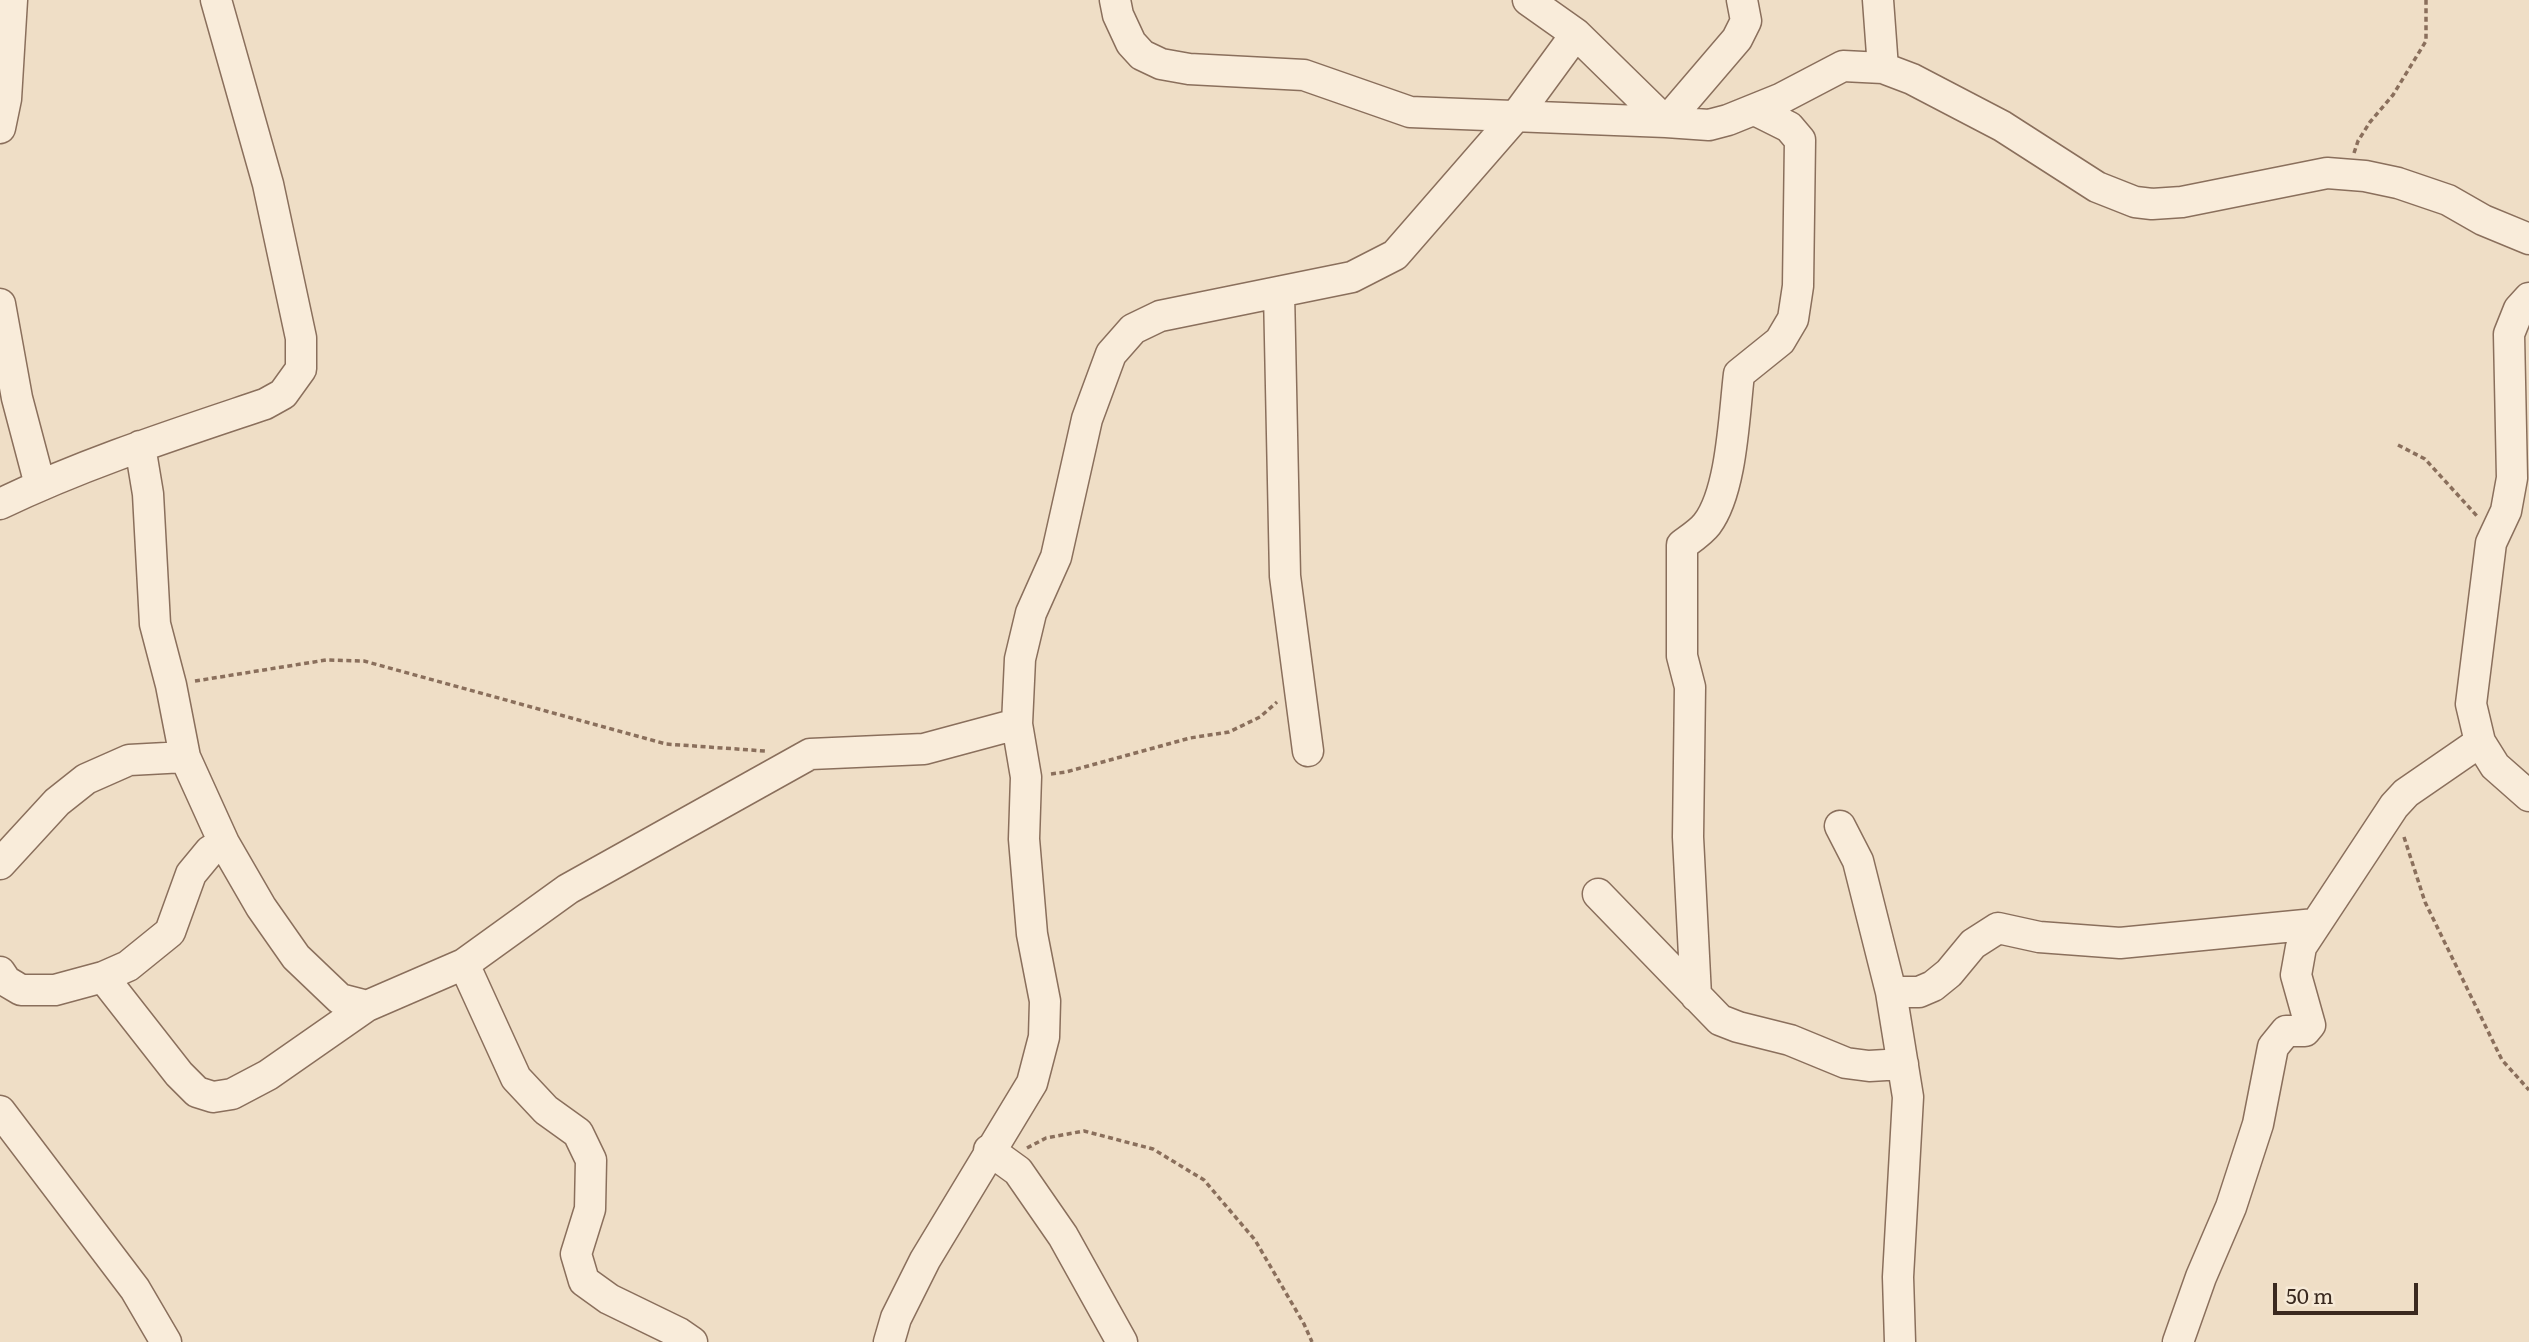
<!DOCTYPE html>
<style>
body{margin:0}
#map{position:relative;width:2529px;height:1342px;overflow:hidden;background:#efdec6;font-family:Literata,serif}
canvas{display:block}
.scale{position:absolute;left:2273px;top:1283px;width:145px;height:32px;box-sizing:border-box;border:4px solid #3a291f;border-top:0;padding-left:9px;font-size:21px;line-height:24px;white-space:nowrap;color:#3a291f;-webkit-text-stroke:5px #f6e9d6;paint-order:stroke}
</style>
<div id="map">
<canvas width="2529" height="1342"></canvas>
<div class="scale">50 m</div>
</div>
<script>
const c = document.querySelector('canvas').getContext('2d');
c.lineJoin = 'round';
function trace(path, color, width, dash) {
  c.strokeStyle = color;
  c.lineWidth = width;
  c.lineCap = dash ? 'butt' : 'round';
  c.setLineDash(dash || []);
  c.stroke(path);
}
const minor = new Path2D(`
 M1115,0L1118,15L1131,43L1142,55L1161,64L1189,69L1304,75L1410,112L1666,122L1737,39L1746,21L1742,0
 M1528,0L1576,34L1666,122L1709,125L1728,120L1780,99L1843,66L1883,68L1912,79L2002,126L2097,187L2135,202L2152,204L2182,202L2327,173L2365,176L2398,183L2448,200L2483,220L2529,239
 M1878,0L1883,68
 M0,128L6,99L12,0
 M1279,292L1285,576L1308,751
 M2529,298L2519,309L2509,334L2512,478L2506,511L2491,543L2471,704L2480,742L2495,766L2529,796
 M0,304L17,398L40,485
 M140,446L148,494L155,624L171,685L185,757L224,843L261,907L296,957L340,999L367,1006L464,964L568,889L810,754L924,749L1017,724
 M0,504C85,463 176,434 265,404L283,394L301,369V338L268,184L216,0
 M1840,826L1858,861L1891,992L1908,1097L1898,1277L1900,1342
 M0,864L57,802L86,779L129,760L185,757
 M1598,894L1720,1020L1738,1027L1790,1040L1846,1063L1869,1066L1903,1064
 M464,964L516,1078L546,1110L578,1133L591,1160L590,1209L576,1254L584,1281L609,1299L679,1333L692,1342
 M0,972L6,981L21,990H55L103,977L128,966L170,932L191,874L210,851L224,843
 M103,977L179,1074L197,1092L213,1097L232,1094L268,1075L367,1006
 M1891,992H1919L1933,986L1949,973L1973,944L1998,928L2039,937L2120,943L2315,924
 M1696,996L1688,837L1690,687L1682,656V545C1690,539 1701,532 1707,524C1732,491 1734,415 1739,374L1780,341L1793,319L1798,286L1800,140L1789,127L1755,110
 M0,1111L135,1289L166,1342
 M989,1150L1018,1171L1063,1236L1122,1342
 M889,1342L896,1318L925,1260L1032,1083L1044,1037L1045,1001L1032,934L1024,839L1026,777L1017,724L1020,659L1031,613L1056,557L1087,419L1111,354L1133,329L1160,316L1352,277L1395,255L1516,116L1576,34
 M2178,1342L2201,1277L2231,1207L2258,1124L2273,1047L2286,1031H2305L2310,1025L2296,975L2301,947L2394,806L2406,793L2480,742`);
trace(minor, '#8a6f5c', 33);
trace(new Path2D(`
 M2354,153L2358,141L2370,122L2393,95L2426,41V0
 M2398,445L2425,459L2477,516
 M195,681L326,660L364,661L666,744L765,751
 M1051,774L1066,772L1190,738L1229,732L1260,717L1277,702
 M2404,837L2425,902L2502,1060L2529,1090
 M1027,1148L1046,1138L1084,1131L1153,1149L1204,1180L1255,1240L1304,1324L1312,1342`), '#8a6f5c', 3.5, [5, 3.5]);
trace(minor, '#f9ecda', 30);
</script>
